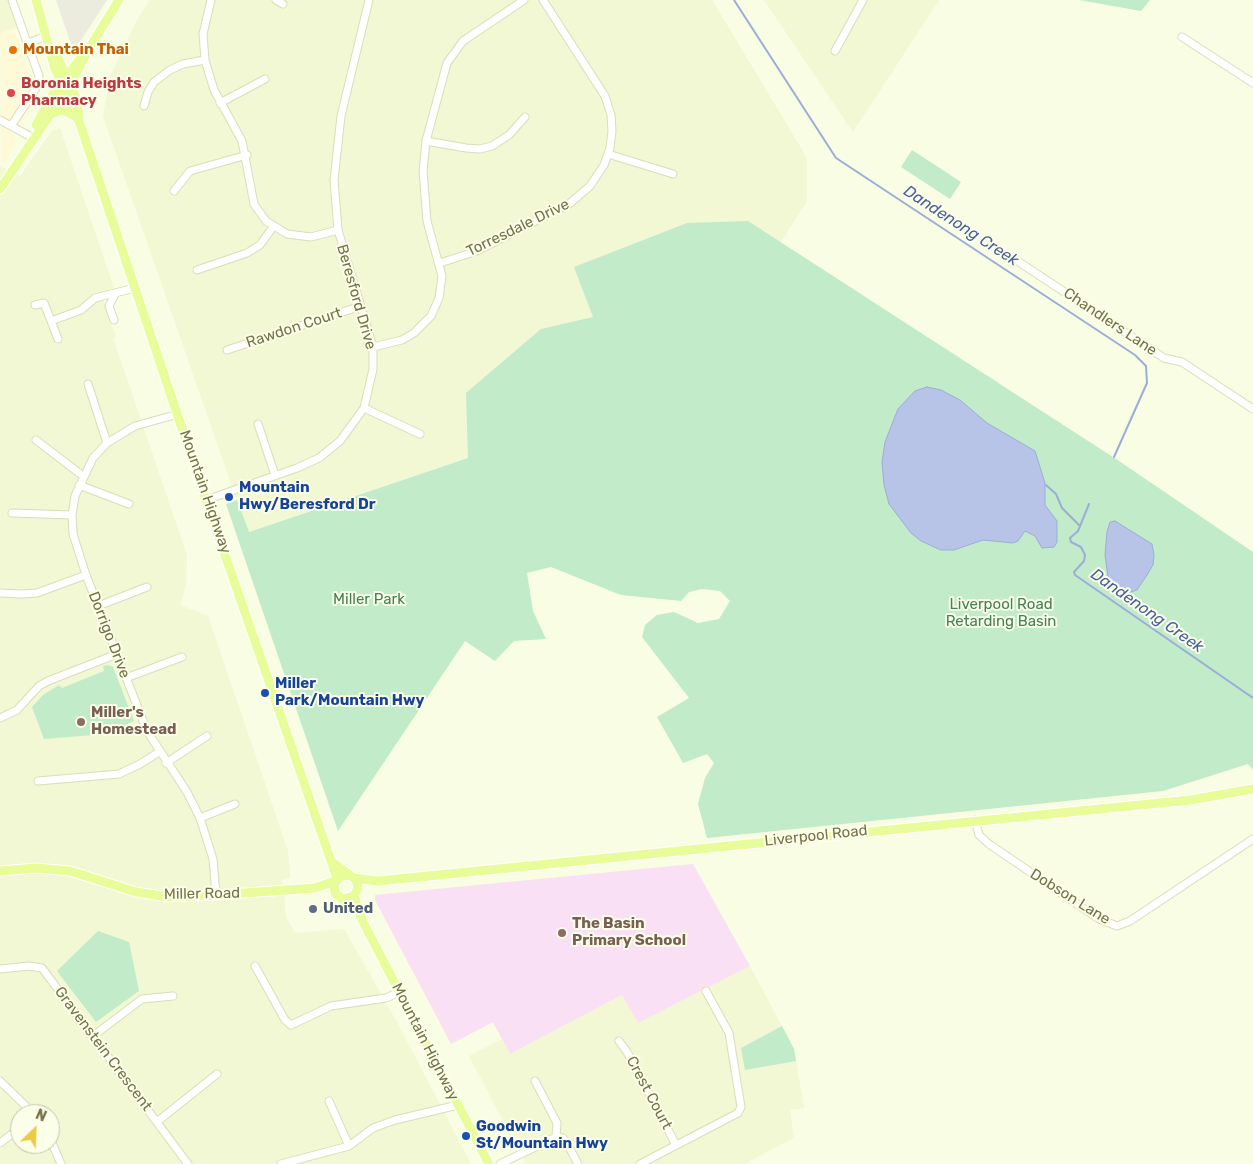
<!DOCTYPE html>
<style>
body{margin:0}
#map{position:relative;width:1253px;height:1164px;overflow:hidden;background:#f8fde3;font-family:Rubik,sans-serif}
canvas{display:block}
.north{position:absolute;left:10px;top:1104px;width:50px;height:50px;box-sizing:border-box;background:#fbffea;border:1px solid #c6c7a9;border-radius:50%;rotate:24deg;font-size:14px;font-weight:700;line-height:20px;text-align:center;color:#767348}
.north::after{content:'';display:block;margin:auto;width:18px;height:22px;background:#ebcb44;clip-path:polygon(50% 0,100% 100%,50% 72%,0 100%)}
</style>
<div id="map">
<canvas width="1253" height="1164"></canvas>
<div class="north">N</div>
</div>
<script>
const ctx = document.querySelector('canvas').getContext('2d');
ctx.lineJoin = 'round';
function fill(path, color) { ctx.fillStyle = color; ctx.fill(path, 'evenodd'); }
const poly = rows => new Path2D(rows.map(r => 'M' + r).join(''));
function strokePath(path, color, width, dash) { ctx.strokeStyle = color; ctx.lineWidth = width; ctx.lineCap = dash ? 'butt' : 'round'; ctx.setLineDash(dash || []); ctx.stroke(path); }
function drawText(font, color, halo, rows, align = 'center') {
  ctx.font = font + ' Rubik,sans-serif'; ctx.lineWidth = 4; ctx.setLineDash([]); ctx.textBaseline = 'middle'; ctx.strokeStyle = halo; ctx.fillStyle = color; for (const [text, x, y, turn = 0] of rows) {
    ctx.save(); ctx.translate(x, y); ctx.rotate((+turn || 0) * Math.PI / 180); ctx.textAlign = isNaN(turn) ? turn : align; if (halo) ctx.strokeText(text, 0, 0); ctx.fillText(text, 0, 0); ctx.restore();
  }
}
fill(poly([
 [0,0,16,0,24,25,0,33],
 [150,0,712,0,807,158,807,201,780,243,749,222,468,458,248,532,103,116,110,77,136,22],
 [764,0,939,0,853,132],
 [60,128,114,288,101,293,116,337,113,338,187,555,186,586,180,605,208,616,288,851,290,878,282,880,286,917,295,933,344,929,398,1024,471,1164,0,1164,0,166,20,176,52,131],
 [20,1114,50,1114,50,1144,20,1144],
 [750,966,794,1049,804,1108,790,1110,794,1138,744,1164,526,1164,469,1056,502,1039,510,1054,622,995,638,1023]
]), '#f2f7d4');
fill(poly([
 [14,28,38,99,14,136,16,144,2,167,0,33]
]), '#fef9d6');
fill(poly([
 [56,0,107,0,76,48,72,47]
]), '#ebecde');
fill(poly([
 [693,864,750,966,638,1023,622,995,510,1054,493,1022,451,1044,375,900,375,895]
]), '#f9e0f4');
fill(poly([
 [1079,0,1150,0,1141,11],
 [912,150,961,182,950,199,901,167],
 [748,221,1119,461,1253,552,1253,770,1248,764,1163,791,707,838,698,804,705,778,714,763,707,754,683,763,657,717,689,698,642,637,645,625,657,615,674,612,698,623,719,619,730,601,720,591,702,589,689,592,681,601,621,595,551,567,527,573,533,611,546,639,514,641,495,661,465,641,338,831,226,504,237,500,249,532,468,458,466,393,541,329,593,317,574,267,687,223],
 [108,665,113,667,134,721,105,734,44,739,32,707,43,695,59,685,62,688,104,671,103,666],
 [98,931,129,942,139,991,96,1022,57,971],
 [782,1026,794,1049,796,1061,745,1070,741,1048]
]), '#c1ebc9');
const water = poly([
 [927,387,941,390,960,400,987,423,1035,451,1045,483,1045,505,1057,521,1057,542,1054,547,1042,548,1035,536,1025,531,1018,541,1013,543,983,540,954,550,941,550,921,541,911,533,889,504,884,485,882,462,885,442,898,409,915,391,927,387],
 [1115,521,1152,544,1154,555,1153,565,1147,575,1137,590,1127,593,1117,593,1109,584,1105,555,1107,532,1110,522,1115,521]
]);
fill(water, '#b7c4e7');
strokePath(water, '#9dadd9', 1);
strokePath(poly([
 [734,0,836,158,1135,355,1146,366,1147,383,1114,457],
 [1046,485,1056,494,1062,508,1079,525],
 [1089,504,1078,531,1070,538,1071,542,1081,547,1085,555,1084,561,1074,572,1075,575,1253,698]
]), '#9dadd9', 2);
const minor = poly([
 [211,0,203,34,205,60,214,90,242,141,254,204,266,221,287,234,311,237,338,230],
 [276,0,283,4],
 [1182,37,1253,83],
 [28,43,47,36],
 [835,51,863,0],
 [220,103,265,79],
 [144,106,148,92,154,82,170,70,183,64,205,60],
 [0,120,35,139],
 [11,126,36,88,39,76,12,0],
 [426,141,466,148,480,149,492,146,509,135,525,117],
 [608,154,673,174],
 [174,191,190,171,247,155],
 [1019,262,1164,358,1182,362,1253,409],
 [440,263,477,251,569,204,590,186,604,165,610,148,612,131,611,115,605,96,543,0],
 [197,270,247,253,260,245,273,227],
 [35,305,44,303,58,339],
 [114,320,109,306,115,294],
 [51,321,81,310,95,298,135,288],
 [373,347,402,340,414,333,431,316,439,298,442,276,427,221,423,171,426,141,447,63,463,41,524,0],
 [227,350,361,306],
 [88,384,107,443],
 [364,408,420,434],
 [178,414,135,426,107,443,93,458,75,496,72,515,73,534,86,575,147,731,187,792,200,818,213,859,216,895],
 [258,424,275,475],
 [36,440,83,476],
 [79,485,129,504],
 [206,500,297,468,319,458,340,441,364,408,373,369,373,347,338,230,334,180,341,116,369,0],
 [12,513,72,515],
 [0,593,22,594,37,593,86,575],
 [98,606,147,587],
 [126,678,182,657],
 [0,718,17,710,39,686,48,681,117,654],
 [166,763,207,736],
 [38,781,119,774,140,764,159,752],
 [200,818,235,804],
 [975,820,979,835,989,844,1099,919,1117,926,1130,921,1253,839],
 [255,966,285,1020,291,1025,331,1006,386,998,399,992],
 [0,969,29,966,42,968,188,1164],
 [93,1036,142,999,173,996],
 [619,1041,627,1052,676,1145],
 [0,1081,34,1114],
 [535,1081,557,1123,556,1137],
 [329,1101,349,1146],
 [158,1121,217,1074],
 [50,1138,61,1164],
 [0,1143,20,1128],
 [281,1164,349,1146,373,1128,395,1120,458,1105],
 [500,1164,556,1137,563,1138,567,1143,578,1164],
 [640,1164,738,1113,741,1107,729,1033,706,991]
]);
const major = poly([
 [36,0,55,69,80,124,206,500,337,878],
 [54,49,77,100,79,116],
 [51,114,62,110,77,117],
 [36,125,52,96,80,59],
 [0,189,71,84,88,50,119,0],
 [331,861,354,878,357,882,358,888,354,896,342,899,335,893,334,884,341,876,349,875],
 [0,871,36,868,70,871,136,892,168,897,216,895,315,888,335,881],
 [354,878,378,881,1190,800,1253,789],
 [354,896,362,920,489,1164]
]);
strokePath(minor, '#dbddb9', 9);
strokePath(major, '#fff', 11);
strokePath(minor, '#fff', 7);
strokePath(major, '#e8fd9a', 9);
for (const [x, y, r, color] of [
 [13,50,5,"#e8710a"],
 [11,93,5,"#e0444e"],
 [229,497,5,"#1a4fb4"],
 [265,693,5,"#1a4fb4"],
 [81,722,5,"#8d6e63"],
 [313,909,5,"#5c6f8a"],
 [562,933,5,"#8d6e63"],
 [466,1136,5,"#1a4fb4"]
]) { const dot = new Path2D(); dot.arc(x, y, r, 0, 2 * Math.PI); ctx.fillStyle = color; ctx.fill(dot); strokePath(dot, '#fbffea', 2); }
drawText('bold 15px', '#c56008', '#fbffea', [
 ["Mountain Thai",23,50]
], 'left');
drawText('bold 15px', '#be3a42', '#fbffea', [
 ["Boronia Heights",21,84],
 ["Pharmacy",21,101]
], 'left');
drawText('15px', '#767348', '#fbffea', [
 ["Torresdale Drive",518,228,-26],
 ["Beresford Drive",356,297,74],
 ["Chandlers Lane",1110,322,34],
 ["Rawdon Court",294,328,-18],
 ["Mountain Highway",205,492,71],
 ["Dorrigo Drive",109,635,69],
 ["Liverpool Road",816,836,-6],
 ["Miller Road",202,894,-1],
 ["Dobson Lane",1070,897,32],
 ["Mountain Highway",425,1042,63],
 ["Gravenstein Crescent",103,1049,53],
 ["Crest Court",649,1093,62]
]);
drawText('bold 15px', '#164399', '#fbffea', [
 ["Mountain",239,488],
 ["Hwy/Beresford Dr",239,505],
 ["Miller",275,684],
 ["Park/Mountain Hwy",275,701],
 ["Goodwin",476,1127],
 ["St/Mountain Hwy",476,1144]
], 'left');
drawText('15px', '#428254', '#fbffea', [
 ["Miller Park",369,600],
 ["Liverpool Road",1001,605],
 ["Retarding Basin",1001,622]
]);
drawText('bold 15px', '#785e54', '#fbffea', [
 ["Miller's",91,713],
 ["Homestead",91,730],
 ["The Basin",572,924],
 ["Primary School",572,941]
], 'left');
drawText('bold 15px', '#4e5e75', '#fbffea', [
 ["United",323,909]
], 'left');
drawText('italic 16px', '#4a5f9f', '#fbffea', [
 ["Dandenong Creek",961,226,33],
 ["Dandenong Creek",1147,611,35]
]);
</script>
